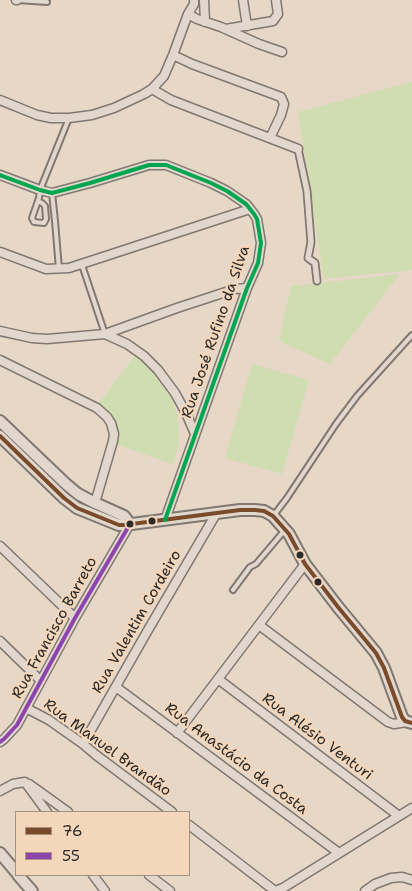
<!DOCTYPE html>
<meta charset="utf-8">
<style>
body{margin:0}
#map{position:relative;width:412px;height:891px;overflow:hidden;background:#e7d7c7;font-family:"Shantell Sans",sans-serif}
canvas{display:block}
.legend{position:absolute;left:15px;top:811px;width:175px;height:65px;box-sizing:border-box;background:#f4d7ba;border:1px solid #a49281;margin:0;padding:6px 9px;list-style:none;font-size:15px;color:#2b2b2b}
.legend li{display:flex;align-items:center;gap:10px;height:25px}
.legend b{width:25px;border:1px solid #a49281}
</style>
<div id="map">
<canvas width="412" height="891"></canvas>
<ul class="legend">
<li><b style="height:6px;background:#7a4b2a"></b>76</li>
<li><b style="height:6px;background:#8e44ad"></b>55</li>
</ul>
</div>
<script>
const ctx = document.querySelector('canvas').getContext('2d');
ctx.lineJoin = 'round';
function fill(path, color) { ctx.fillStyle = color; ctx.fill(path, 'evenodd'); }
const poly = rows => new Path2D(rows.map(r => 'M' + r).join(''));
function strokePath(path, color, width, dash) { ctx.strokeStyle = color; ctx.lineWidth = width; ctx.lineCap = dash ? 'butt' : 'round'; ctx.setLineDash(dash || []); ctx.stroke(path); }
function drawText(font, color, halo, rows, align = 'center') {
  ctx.font = font + ' "Shantell Sans",sans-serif'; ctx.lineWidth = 4.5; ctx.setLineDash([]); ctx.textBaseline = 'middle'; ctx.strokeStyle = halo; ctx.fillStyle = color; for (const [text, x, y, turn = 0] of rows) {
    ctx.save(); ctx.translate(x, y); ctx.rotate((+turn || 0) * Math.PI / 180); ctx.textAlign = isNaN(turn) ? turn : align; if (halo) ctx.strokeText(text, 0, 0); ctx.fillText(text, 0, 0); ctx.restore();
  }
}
fill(poly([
 [412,82,412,270,324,279,298,112],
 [400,274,330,364,279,341,291,286],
 [135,356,140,359,154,373,170,396,178,416,179,442,173,464,115,444,117,436,116,424,111,413,99,403],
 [252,364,309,380,282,474,225,458]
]), '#cfddb0');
const service = poly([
 [17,0,47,2],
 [52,193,55,221,59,269],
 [38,201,42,203,45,206,46,219,44,223,34,222,32,218,39,198,40,190,69,118],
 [82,265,105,334],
 [274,515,287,498,336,424,357,396,412,335],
 [233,590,250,567,256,564,284,531]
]);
const pedestrian = poly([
 [298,149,307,191,311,242,308,258,315,263,317,281]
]);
const minor = poly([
 [16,0,17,0],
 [204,0,205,22],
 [243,0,247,26],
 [188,14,197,19,221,27,259,44,282,52],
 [226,29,273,21,278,14,276,0],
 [173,55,192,64,281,97,284,104,281,115,270,138],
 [152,89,171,100,298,149],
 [0,100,37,115,51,118,69,118,92,115,114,108,144,94,152,89,164,76,173,55,188,14,194,4,194,0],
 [0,175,40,190,52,193,90,183,149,165,166,165,211,183,227,191,246,204,254,214,257,219,261,243,258,263,247,288,165,520],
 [0,252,46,269,69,268,250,209],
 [0,331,32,338,47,339,105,334,177,308,235,289,247,288],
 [105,334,127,344,144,356,158,370,175,393,186,413,195,434],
 [0,360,97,408,107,417,111,423,114,434,113,441,95,503],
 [0,546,75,618],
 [259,625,388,722,394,724,407,722],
 [0,641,41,681],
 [218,679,399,816],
 [116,687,339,853],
 [26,708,49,720,83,744,96,755,172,812],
 [177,733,305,564],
 [0,742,4,739,17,725,75,618,130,524],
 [83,744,148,630,216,514],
 [29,784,68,812],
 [0,791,13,784,25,782,47,812],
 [189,825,275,891],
 [93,875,105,891],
 [149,875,170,891],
 [275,891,283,888,320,865,412,808],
 [365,891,375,884,391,878,402,877,412,880]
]);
const tertiary = poly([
 [0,421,67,485,78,494,95,503,124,516,130,524],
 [0,436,64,498,77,508,119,525,124,525,240,510,255,510,264,511,273,516,289,534,305,564,338,607,376,653,384,668,402,717,405,721,412,723],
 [0,853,16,872],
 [18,875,32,891]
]);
strokePath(service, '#807871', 8);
strokePath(pedestrian, '#807871', 9);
strokePath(minor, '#807871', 11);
strokePath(tertiary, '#807871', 14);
strokePath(service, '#e2d7cc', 4);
strokePath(pedestrian, '#e2d7cc', 5.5);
strokePath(minor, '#e2d7cc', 8);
strokePath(tertiary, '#e2d7cc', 10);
strokePath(poly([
 [0,436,64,498,77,508,119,525,124,525,240,510,255,510,264,511,273,516,289,534,305,564,338,607,376,653,384,668,402,717,405,721,412,723]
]), '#7a4b2a', 4);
strokePath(poly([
 [0,742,4,739,17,725,75,618,130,524]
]), '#8e44ad', 4);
strokePath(poly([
 [0,175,40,190,52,193,90,183,149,165,166,165,211,183,227,191,246,204,254,214,257,219,261,243,258,263,247,288,165,520]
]), '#00a651', 4);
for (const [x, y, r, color] of [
 [152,521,4.5,"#2b2b2b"],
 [130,524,4.5,"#2b2b2b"],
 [300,555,4.5,"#2b2b2b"],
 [318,582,4.5,"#2b2b2b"]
]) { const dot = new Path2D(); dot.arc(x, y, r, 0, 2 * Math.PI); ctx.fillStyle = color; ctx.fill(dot); strokePath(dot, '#f4d7ba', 2); }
drawText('15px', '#2b2b2b', '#f4d7ba', [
 ["Rua José Rufino da Silva",216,332,-71],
 ["Rua Valentim Cordeiro",137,622,-60],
 ["Rua Francisco Barreto",55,628,-61],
 ["Rua Alésio Venturi",317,737,37],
 ["Rua Manuel Brandão",107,748,36],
 ["Rua Anastácio da Costa",236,759,37]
]);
</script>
